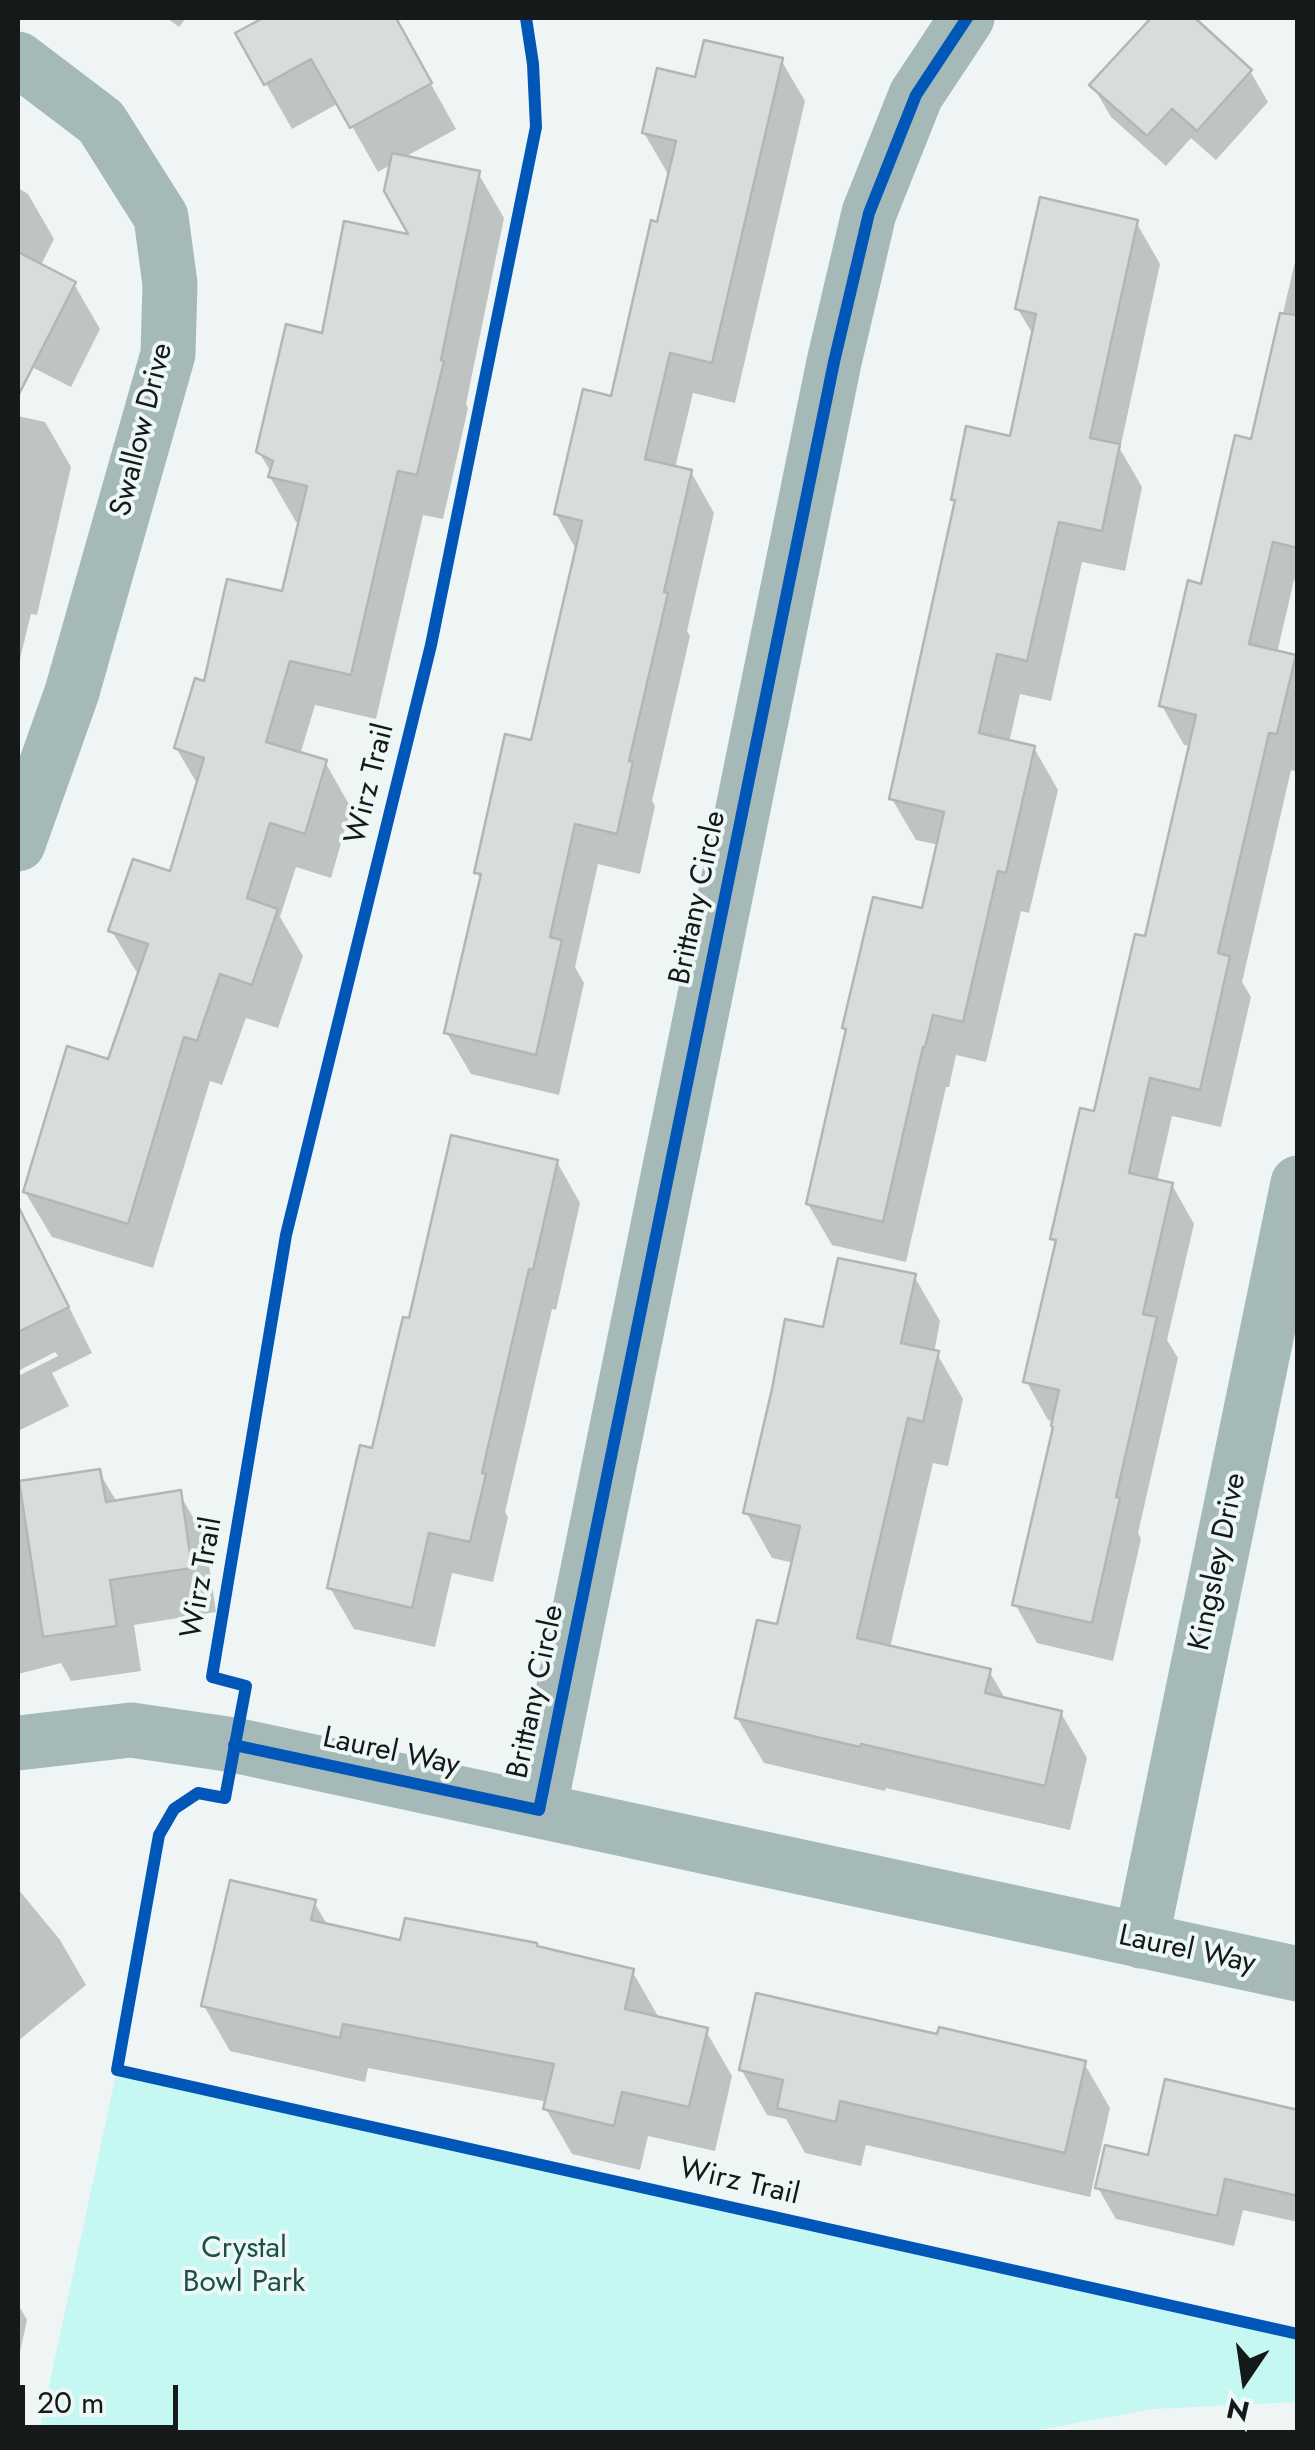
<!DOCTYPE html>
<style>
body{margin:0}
#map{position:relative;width:1315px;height:2450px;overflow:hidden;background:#eff5f4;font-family:Jost,sans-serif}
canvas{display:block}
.frame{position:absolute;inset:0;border:20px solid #161919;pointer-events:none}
.north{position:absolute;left:1195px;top:2330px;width:100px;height:100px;-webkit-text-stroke:8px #edf7f6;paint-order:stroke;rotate:193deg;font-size:28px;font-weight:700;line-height:40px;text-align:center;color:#161919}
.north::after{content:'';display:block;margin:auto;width:35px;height:45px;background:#161919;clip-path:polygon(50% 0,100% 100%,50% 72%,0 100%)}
.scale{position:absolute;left:20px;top:2385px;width:158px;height:45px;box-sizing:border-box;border:5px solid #161919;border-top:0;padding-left:12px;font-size:30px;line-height:35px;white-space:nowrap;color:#161919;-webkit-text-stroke:8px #edf7f6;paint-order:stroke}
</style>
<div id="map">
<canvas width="1315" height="2450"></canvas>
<div class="frame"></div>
<div class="north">N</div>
<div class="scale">20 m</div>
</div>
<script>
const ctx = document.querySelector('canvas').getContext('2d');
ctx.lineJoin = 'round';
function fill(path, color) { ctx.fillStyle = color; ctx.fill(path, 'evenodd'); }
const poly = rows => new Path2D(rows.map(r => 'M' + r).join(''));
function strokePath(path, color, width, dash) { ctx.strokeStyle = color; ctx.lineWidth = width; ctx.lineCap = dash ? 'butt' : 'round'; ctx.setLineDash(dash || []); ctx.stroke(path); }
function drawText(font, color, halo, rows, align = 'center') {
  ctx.font = font + ' Jost,sans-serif'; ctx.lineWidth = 8; ctx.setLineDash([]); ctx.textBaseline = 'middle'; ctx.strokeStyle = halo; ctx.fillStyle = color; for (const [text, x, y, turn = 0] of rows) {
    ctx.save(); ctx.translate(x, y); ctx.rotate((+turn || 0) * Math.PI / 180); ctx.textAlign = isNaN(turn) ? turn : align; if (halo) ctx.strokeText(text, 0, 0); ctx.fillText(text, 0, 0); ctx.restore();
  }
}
fill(poly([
 [117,2070,1297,2334,1297,2402,1153,2409,1028,2432,39,2432]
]), '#c5f8f2');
fill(poly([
 [167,18,186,18,179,27],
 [268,18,394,18,456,129,403,158,478,173,504,218,466,404,468,408,443,519,423,515,376,719,315,705,300,755,325,762,351,808,331,878,296,867,280,917,303,956,278,1028,246,1018,222,1085,210,1081,153,1268,52,1237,25,1192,110,1062,139,976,111,930,172,875,198,785,176,748,205,684,284,594,301,523,296,522,270,477,272,474,259,452,324,336,413,238,392,164,378,172,339,103,292,129,238,34],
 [1154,18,1191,18,1250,71,1268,102,1216,160,1191,138,1166,166,1111,117,1093,86],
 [781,60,805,101,735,403,693,393,675,468,691,472,714,513,687,631,690,636,652,801,655,806,640,874,598,864,575,967,584,983,559,1095,471,1074,447,1033,482,882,476,872,533,743,577,551,556,514,612,399,659,225,668,174,644,133,697,80],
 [18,188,28,194,54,239,40,267,74,284,100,329,71,387,18,360],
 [1136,222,1160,264,1120,449,1142,487,1125,571,1082,562,1051,701,1020,694,1009,743,1034,748,1058,790,1029,913,1021,911,986,1062,956,1055,949,1087,946,1087,906,1262,832,1245,808,1204,848,1033,845,1028,924,911,939,845,916,840,892,799,957,505,954,499,1012,439,1034,336,1017,308],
 [1298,249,1298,581,1294,580,1277,653,1294,657,1298,663,1298,772,1291,770,1242,982,1251,997,1221,1127,1172,1116,1157,1182,1172,1185,1194,1224,1167,1340,1178,1358,1138,1533,1141,1539,1113,1661,1037,1643,1015,1604,1055,1422,1048,1420,1026,1381,1057,1247,1052,1239,1096,1114,1147,940,1191,746,1184,745,1162,706,1253,442],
 [18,416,45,422,71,467,37,615,31,614,18,667],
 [557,1162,580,1203,556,1310,552,1309,505,1512,508,1517,493,1582,452,1573,435,1647,354,1629,330,1588,374,1451,411,1321],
 [34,1244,60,1289,92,1353,52,1373,69,1406,18,1431,18,1376,58,1356,55,1352,18,1371,18,1253],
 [914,1276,940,1321,934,1353,937,1354,963,1399,948,1466,933,1463,890,1648,989,1671,1006,1700,1061,1713,1087,1758,1070,1830,886,1788,885,1791,764,1763,737,1718,779,1627,794,1563,772,1558,746,1512,824,1330],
 [99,1472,117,1502,179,1493,205,1538,216,1612,134,1625,141,1671,71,1681,61,1663,18,1674,18,1493],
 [18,1889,60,1940,86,1985,18,2041],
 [314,1902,328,1926,402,1943,538,1949,632,1971,658,2016,658,2019,706,2031,732,2076,715,2151,648,2136,640,2170,572,2154,546,2109,548,2102,368,2068,365,2082,230,2051,204,2006],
 [939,2037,1084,2063,1110,2108,1090,2197,866,2145,861,2166,805,2153,786,2119,767,2115,741,2069],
 [1298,2112,1298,2222,1243,2210,1234,2246,1116,2219,1098,2188,1149,2158],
 [18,2304,27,2320,18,2361]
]), '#0003');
const building = poly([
 [263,18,396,18,432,83,350,128,311,59,264,85,235,33,263,18],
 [1151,18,1195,18,1252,70,1197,131,1172,109,1147,136,1089,85,1151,18],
 [704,40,783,58,712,363,670,353,645,459,692,470,664,592,668,593,629,761,633,762,617,834,575,824,550,937,562,940,536,1055,444,1033,481,874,474,873,505,734,531,740,582,521,554,514,583,389,611,396,651,220,657,222,676,141,642,133,657,68,695,77,704,40],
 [392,153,480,171,441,360,444,361,417,475,398,471,351,675,290,661,266,742,327,760,305,834,270,823,247,898,278,909,252,985,220,974,197,1041,184,1037,128,1224,23,1192,67,1046,108,1059,148,944,108,931,133,859,170,871,204,758,174,748,195,678,204,681,227,579,282,591,307,486,268,477,273,461,256,452,286,324,322,333,344,221,408,234,384,191,392,153],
 [1040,197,1138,220,1090,438,1120,444,1102,531,1059,522,1027,661,997,654,979,733,1035,746,1006,873,998,871,963,1022,933,1015,925,1047,923,1047,883,1222,806,1204,846,1029,842,1028,873,897,922,908,944,812,889,799,955,500,951,500,966,426,1010,436,1036,314,1015,309,1040,197],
 [18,252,76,282,18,396,18,252],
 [1280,313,1298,315,1298,548,1273,542,1249,644,1296,655,1277,734,1269,733,1218,953,1230,956,1200,1090,1150,1078,1129,1173,1173,1183,1143,1314,1157,1317,1116,1497,1120,1498,1092,1623,1012,1605,1053,1427,1051,1426,1059,1390,1023,1382,1056,1240,1050,1239,1080,1108,1094,1111,1135,934,1145,936,1196,715,1159,706,1188,580,1201,584,1235,435,1251,439,1280,313],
 [451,1135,558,1160,533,1270,529,1269,482,1473,486,1474,470,1542,429,1533,412,1608,327,1588,360,1445,372,1448,403,1317,409,1318,451,1135],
 [18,1206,69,1307,18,1332,18,1206],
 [838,1258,916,1274,901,1343,939,1351,923,1422,908,1418,857,1638,991,1669,985,1693,1062,1711,1045,1786,861,1744,860,1747,735,1718,757,1620,777,1624,800,1526,743,1513,772,1389,785,1319,823,1327,838,1258],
 [100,1469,106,1502,181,1490,192,1568,110,1580,117,1626,43,1637,19,1481,100,1469],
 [230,1880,316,1900,311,1920,400,1940,405,1918,537,1943,537,1946,634,1969,625,2009,708,2028,689,2107,622,2092,614,2126,543,2109,554,2064,343,2024,340,2038,201,2006,230,1880],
 [756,1993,937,2034,939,2027,1086,2061,1065,2153,840,2101,836,2122,777,2108,783,2080,739,2070,756,1993],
 [1165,2079,1298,2110,1298,2196,1225,2179,1217,2216,1095,2188,1105,2145,1148,2155,1165,2079]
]);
fill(building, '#d8dddc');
strokePath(building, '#b2b6b6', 2.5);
strokePath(poly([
 [18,59,101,122,161,217,170,284,168,354,72,692,18,844],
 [18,1743,131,1730,234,1745,1298,1974],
 [539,1810,834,362,869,213,916,95,967,18],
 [1141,1941,1298,1183]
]), '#a5bab8', 55);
strokePath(poly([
 [526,18,533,64,536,127,431,645,286,1235,212,1677,246,1686,225,1798,198,1793,174,1809,159,1835,117,2070,1298,2334],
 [234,1745,539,1810,834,362,869,213,916,95,967,18]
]), '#0057b8', 12);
drawText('30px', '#161919', '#edf7f6', [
 ["Swallow Drive",143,430,-76],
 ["Wirz Trail",371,784,-76],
 ["Brittany Circle",699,898,-78],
 ["Kingsley Drive",1219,1562,-78],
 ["Wirz Trail",203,1578,-80],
 ["Brittany Circle",537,1692,-78],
 ["Laurel Way",391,1753,12],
 ["Laurel Way",1187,1951,12],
 ["Wirz Trail",739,2183,13]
]);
drawText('30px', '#1c4f4a', '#edf7f6', [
 ["Crystal",244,2250],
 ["Bowl Park",244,2284]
]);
</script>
